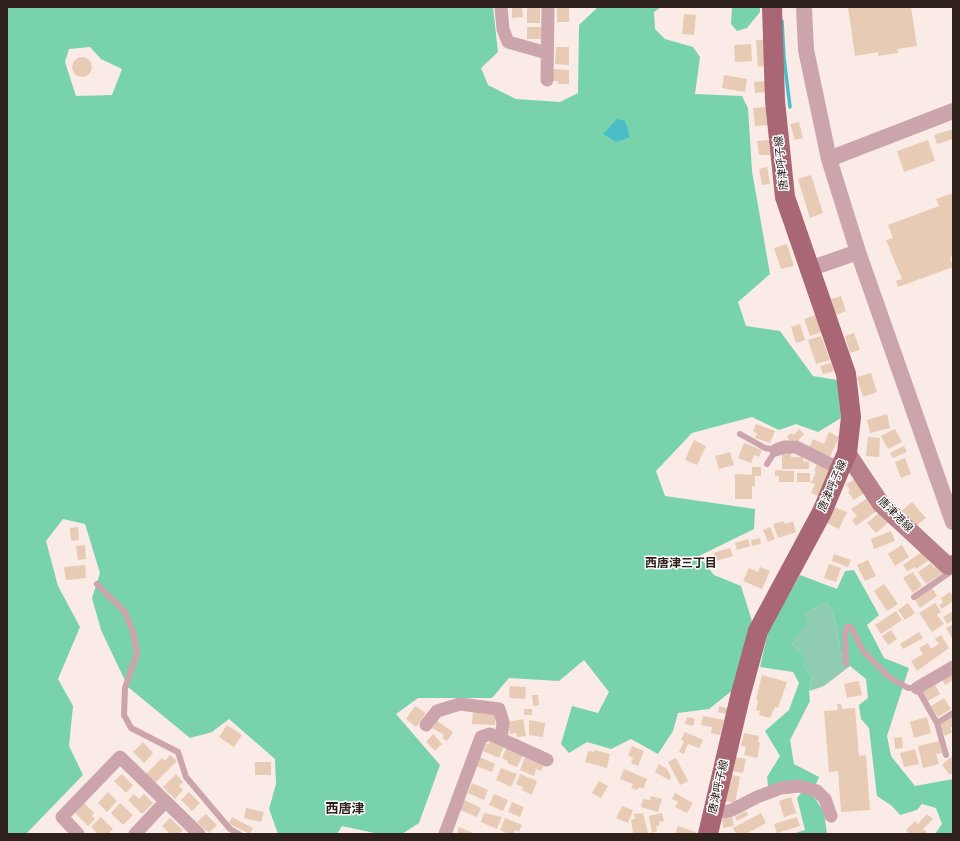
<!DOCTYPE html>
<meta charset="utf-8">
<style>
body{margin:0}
#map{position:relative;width:960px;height:841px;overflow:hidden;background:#faebe6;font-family:Poppins,sans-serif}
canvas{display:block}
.frame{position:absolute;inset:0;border:8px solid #2e211c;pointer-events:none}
</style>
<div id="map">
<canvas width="960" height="841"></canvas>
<div class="frame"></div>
</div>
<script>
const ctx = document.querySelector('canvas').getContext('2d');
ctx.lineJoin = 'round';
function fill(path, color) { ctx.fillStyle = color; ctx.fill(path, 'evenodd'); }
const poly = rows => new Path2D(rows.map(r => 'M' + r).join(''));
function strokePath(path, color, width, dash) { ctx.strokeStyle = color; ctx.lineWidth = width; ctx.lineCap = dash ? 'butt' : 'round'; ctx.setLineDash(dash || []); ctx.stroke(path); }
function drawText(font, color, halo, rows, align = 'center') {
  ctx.font = font + ' Poppins,"Noto Sans JP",sans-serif'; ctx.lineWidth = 3; ctx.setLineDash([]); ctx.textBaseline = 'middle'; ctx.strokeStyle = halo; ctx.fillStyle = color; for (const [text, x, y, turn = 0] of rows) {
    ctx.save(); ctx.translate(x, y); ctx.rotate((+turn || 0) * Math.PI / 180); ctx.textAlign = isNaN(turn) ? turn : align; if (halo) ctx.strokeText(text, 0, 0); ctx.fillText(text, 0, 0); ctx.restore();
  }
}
fill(poly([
 [826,602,832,610,837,628,840,651,850,666,824,686,809,691,812,677,804,665,804,655,792,645,806,621,805,614]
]), '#90ccb1');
fill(poly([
 [7,7,493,7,498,52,481,68,488,85,516,99,560,102,578,93,579,25,598,7,661,7,654,12,655,29,665,39,693,47,700,57,695,94,742,96,748,108,752,171,770,274,738,302,746,326,780,331,813,376,837,380,841,418,818,432,796,424,779,430,752,417,692,433,656,471,665,496,755,509,754,529,699,556,714,575,741,586,752,621,733,690,709,709,678,713,673,731,658,754,631,739,611,749,587,742,569,753,561,744,572,706,598,713,609,692,584,660,559,681,509,678,492,698,418,698,396,714,440,765,419,823,402,834,379,834,342,826,337,834,278,834,269,809,276,784,275,759,229,719,212,732,190,738,128,687,101,630,92,598,100,573,85,524,63,519,46,541,58,586,80,627,58,679,73,706,69,746,83,775,26,834,7,834],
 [90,47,101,59,122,69,112,95,76,96,65,62,69,49],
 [732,7,760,7,760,12,747,28,737,31,731,24],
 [854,570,879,615,867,625,884,658,909,668,887,736,891,756,915,786,953,779,953,834,935,834,942,824,936,808,922,804,917,810,900,815,892,806,877,796,869,728,861,719,859,705,868,698,866,679,850,666,840,651,837,628,832,610,826,602,805,614,807,621,792,645,804,655,804,665,812,677,809,691,810,701,790,740,794,764,819,777,816,784,768,786,767,777,780,756,765,731,789,710,799,683,793,672,760,667,769,628,800,575,837,589,845,571],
 [803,791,814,797,824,812,827,834,792,834,805,830,797,798]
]), '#78d2ac');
fill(poly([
 [617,119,625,121,630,137,616,142,603,134]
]), '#4bbdc9');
strokePath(poly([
 [782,21,784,58,790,107]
]), '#4bbdc9', 3.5);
fill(poly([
 [512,7,522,7,523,17,512,18],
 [527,7,540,7,540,23,527,23],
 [557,7,569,7,569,22,557,22],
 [848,7,911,7,917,46,897,49,898,53,878,56,878,52,855,56],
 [684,14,696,15,694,35,682,34],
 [527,27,541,27,541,39,527,39],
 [756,40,763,40,765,66,758,67],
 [751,44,752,61,735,62,734,45],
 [556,47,569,47,569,65,555,64],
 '72 67a10 10 0 1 1 20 0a10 10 0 1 1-20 0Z',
 [552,69,569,70,569,84,558,84,558,81,552,81],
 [724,75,747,79,745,92,722,88],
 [765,81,765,92,755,93,754,82],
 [767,107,768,125,755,126,753,108],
 [799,122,803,138,795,140,790,124],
 [953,129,953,139,937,144,934,135],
 [769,140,770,155,759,155,757,141],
 [928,140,935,161,904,172,897,151],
 [767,167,770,184,762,185,759,169],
 [811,175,823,213,810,218,798,179],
 [953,193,953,256,950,257,953,267,898,287,896,281,902,279,886,240,893,238,888,225,939,206,936,199],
 [787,244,794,266,781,269,774,248],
 [841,296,846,311,836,315,831,299],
 [816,315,822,332,810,336,804,319],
 [800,324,805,340,796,343,791,327],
 [854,333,860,350,850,353,845,336],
 [821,336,830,360,816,364,808,340],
 [831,363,834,371,823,374,820,366],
 [871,373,877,392,863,397,857,377],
 [887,414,890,428,870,433,867,420],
 [756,424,775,431,770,443,755,438,757,433,753,432],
 [799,429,804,434,797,442,795,439,792,442,787,437,791,433,794,435],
 [895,429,902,442,888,449,881,436],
 [829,432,839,437,830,457,809,448,813,439,824,444],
 [868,437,880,438,879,457,866,456],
 [694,440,706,446,697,465,685,460],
 [744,443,762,450,759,457,754,455,751,463,738,458],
 [904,446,907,452,893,458,890,453],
 [730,452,734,465,719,469,715,456],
 [782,453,791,453,791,457,803,457,803,461,809,462,809,469,782,469],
 [905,458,911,474,901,478,895,462],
 [817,464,831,470,819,496,811,493,815,484,811,483,816,472,814,471],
 [752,467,761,467,761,476,755,476,755,486,752,486,752,499,735,499,735,474,752,475],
 [775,470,794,471,794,482,779,482,779,476,775,476],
 [797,473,810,473,810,482,797,482],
 [855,479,864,493,854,500,848,492,850,490,846,484],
 [869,497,878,510,856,526,852,520,857,516,851,509],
 [912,502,926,518,916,526,902,511],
 [834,507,847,512,839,529,827,523],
 [880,512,889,522,876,533,867,523],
 [784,521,785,524,793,521,796,532,778,538,773,524],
 [78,527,79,540,71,541,70,528],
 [770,527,775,539,768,542,763,530],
 [891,531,895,541,874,549,871,539],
 [760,538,761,544,752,546,751,540],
 [748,539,750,546,737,550,735,543],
 [85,545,86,559,78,560,76,546],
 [902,545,909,557,895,566,888,554],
 [730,548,733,556,716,561,713,553],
 [923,551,929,560,916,569,915,567,907,571,903,565],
 [834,554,851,560,848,567,832,561],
 [868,560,876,576,865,581,857,565],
 [931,563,934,568,939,564,945,572,926,584,918,572],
 [829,564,841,568,836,582,824,578],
 [85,565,86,578,66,580,64,567],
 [760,567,770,571,762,589,743,581,749,568,758,572],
 [913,572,922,586,913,593,903,578],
 [884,584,898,604,887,611,874,591],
 [932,588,937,596,920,608,915,600],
 [950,592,953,596,953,601,942,609,939,605,943,602,941,598],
 [908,603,915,613,905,620,898,610],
 [935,603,941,612,937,615,944,624,932,632,919,613],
 [896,611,902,620,881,634,875,625],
 [953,611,953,620,947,624,943,617],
 [953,624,953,640,946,628],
 [891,630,897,639,888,645,882,636],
 [919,632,923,638,903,649,900,644],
 [941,635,949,648,917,671,911,661,923,654,919,648,928,643,931,649,939,644,935,639],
 [953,671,953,680,945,685,941,678],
 [762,675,787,682,778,708,775,707,770,718,759,715,760,711,756,710,758,700,756,699],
 [859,681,862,695,847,698,844,684],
 [934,683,940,694,928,701,921,691],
 [510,686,526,687,525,699,509,698],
 [532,695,538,695,539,705,533,706],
 [944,698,951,709,938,717,931,706],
 [837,704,841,704,842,709,855,708,859,756,866,755,870,810,841,812,838,771,829,772,824,711,838,710],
 [415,706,426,713,416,727,406,719],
 [719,706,727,708,726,714,718,712],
 [524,709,532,709,532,715,524,715],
 [473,712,496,713,495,725,472,724],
 [703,716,724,720,720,735,711,733,712,727,701,725],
 [953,716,953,726,950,728,952,732,945,736,939,725],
 [687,717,695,719,693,726,685,724],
 [927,717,931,733,914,738,910,722],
 [523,719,526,736,517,737,516,733,510,734,508,722],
 [529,720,545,723,543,737,529,735],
 [437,721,453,732,447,741,442,738,444,735,432,728],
 [227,725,242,735,234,747,219,737],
 [685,732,703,740,699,748,688,744,684,754,679,752,684,741,681,740],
 [744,733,759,736,758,742,760,743,757,758,744,755,746,747,741,746],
 [433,734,442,744,435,751,426,742],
 [902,737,903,748,895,749,894,738],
 [490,740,504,746,499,758,483,751,486,743,489,744],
 [939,741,942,753,936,754,939,764,923,768,918,746],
 [143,742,153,753,144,763,133,752],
 [632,746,644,751,638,766,631,763,633,758,628,755],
 [506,748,523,755,517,767,507,763,508,761,502,758],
 [915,749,919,764,904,767,900,753],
 [594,750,610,754,607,768,585,762,588,751,594,752],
 [170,755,177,761,155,783,146,774,162,758,165,761],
 [480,757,495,764,492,772,476,766],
 [525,757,544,765,541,771,536,769,534,776,520,770],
 [735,757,746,759,743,773,732,771],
 [951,757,953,759,953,772,950,775,942,765],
 [676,758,688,781,680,785,668,762],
 [255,762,271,762,271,775,255,775],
 [659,764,667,769,671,777,669,780,655,772],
 [501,768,517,774,511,787,496,780],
 [624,769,647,779,643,789,639,787,637,790,631,788,633,784,620,779],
 [122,774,133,785,126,793,114,781],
 [176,774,183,782,179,786,183,790,175,799,163,787],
 [520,774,537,781,532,795,522,790,523,787,516,784],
 [730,774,740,777,735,803,725,801],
 [599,781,608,786,601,798,592,793],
 [472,783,488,790,484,800,468,793],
 [108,792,117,801,107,812,98,803],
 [189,792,200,803,192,811,181,800],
 [675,793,693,803,687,813,675,807,678,802,672,799],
 [134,794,139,799,144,794,153,803,142,814,128,800],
 [494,794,508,800,503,811,489,805],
 [651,796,662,799,658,812,641,807,643,799,650,800],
 [791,797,796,813,784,817,779,801],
 [464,800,481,808,477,817,460,810],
 [512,802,524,807,520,817,508,812],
 [84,803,94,813,92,816,95,819,88,826,75,813],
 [120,803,133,815,123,825,111,813],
 [622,806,633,810,628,823,616,818],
 [246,808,264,812,261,822,244,818],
 [746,811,748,815,737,821,735,817],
 [484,813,502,817,497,829,481,822],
 [643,813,648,833,633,833,631,820,635,819,634,814],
 [662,813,664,821,659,822,659,826,656,826,657,831,652,833,649,816],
 [761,813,766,823,746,834,736,834,733,828],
 [206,814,217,825,209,833,197,822],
 [927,814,933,819,923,829,927,832,925,834,909,834,906,830,915,821,918,824],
 [101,817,113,829,108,834,98,834,91,827],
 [232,817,253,828,250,834,229,824],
 [732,817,734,826,723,828,722,819],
 [797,817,800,826,777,833,774,824],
 [170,818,183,830,179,834,170,834,162,826],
 [505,818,522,825,519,832,515,830,513,834,508,834,500,830],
 [678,826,696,832,696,834,675,834],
 [459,827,475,834,457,834]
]), '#e7cbb4');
strokePath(poly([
 [740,434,765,448,776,450,767,464],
 [97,584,125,612,133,632,137,653,125,688,124,715,131,728,178,752,186,777,230,829,239,834],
 [914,597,949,573,949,569],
 [846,664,845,633,847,627,851,627,863,651,889,677,908,688,917,688,937,723,946,755],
 [937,723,953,713]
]), '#cca5ac', 6);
strokePath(poly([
 [501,7,503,29,508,42,547,53],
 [547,80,548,7],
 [776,450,784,447,796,447,840,469],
 [917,688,953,667],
 [426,725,437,711,460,704,499,709,503,722,501,739],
 [714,807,724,812,732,810,757,797,781,788,799,786,817,791,825,799,831,816],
 [78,834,62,817,120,757,199,834],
 [135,834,165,802],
 [445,834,481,737,490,734,547,760]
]), '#cca5ac', 13);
strokePath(poly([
 [804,7,806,50,829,159,858,252,953,522],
 [829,159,953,111],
 [809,269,858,252]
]), '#cca5ac', 16);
strokePath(poly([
 [847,453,881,504,948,566,953,564]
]), '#b8818b', 18);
strokePath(poly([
 [708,834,740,697,758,631,822,512,840,469,847,453,851,417,846,374,785,197,775,101,772,7]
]), '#a96674', 20);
drawText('11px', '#2e211c', '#fff', [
 ["唐津呼子線",782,163,-96],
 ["唐津呼子線",833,486,-66],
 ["唐津港線",895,515,45],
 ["唐津呼子線",719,787,-77]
]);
drawText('bold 12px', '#2e211c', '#fff', [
 ["西唐津三丁目",681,564]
]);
drawText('bold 13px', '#2e211c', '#fff', [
 ["西唐津",345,810]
]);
</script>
